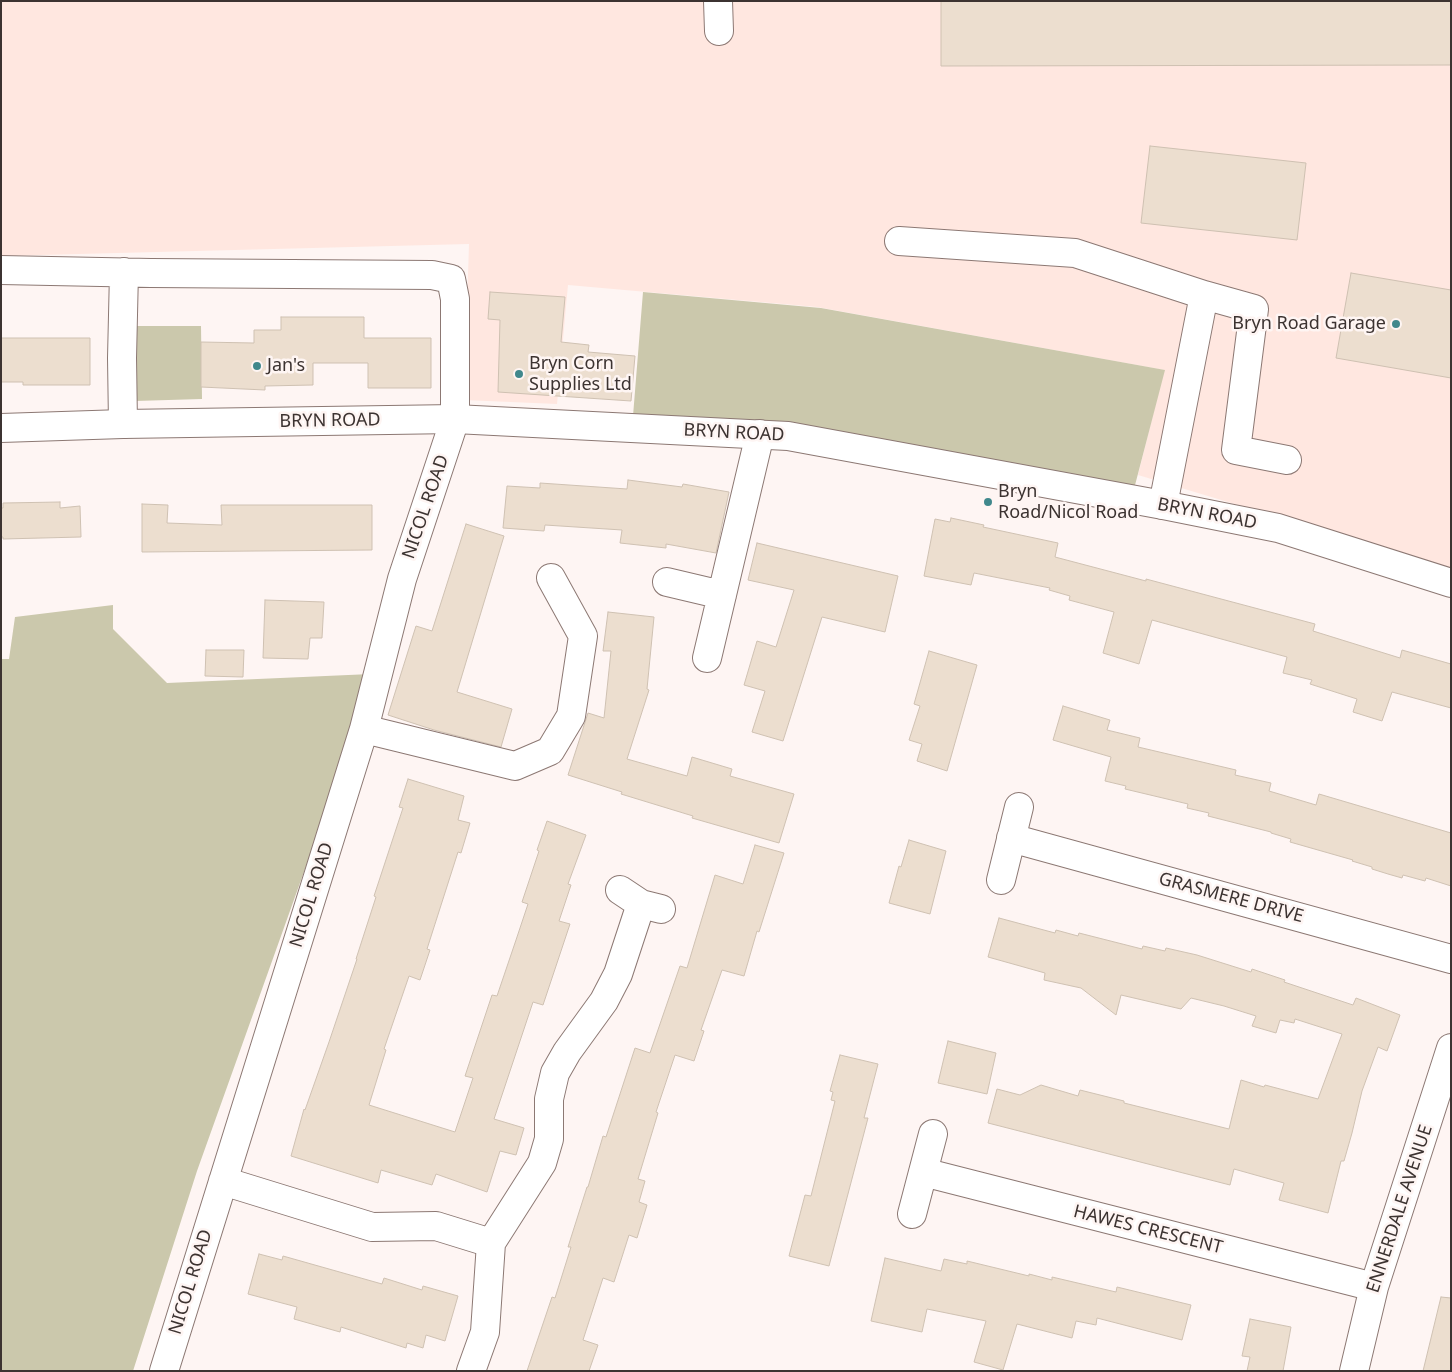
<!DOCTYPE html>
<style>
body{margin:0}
#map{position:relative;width:1452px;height:1372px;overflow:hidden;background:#fef5f3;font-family:"Noto Sans",sans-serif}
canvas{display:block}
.frame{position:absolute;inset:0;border:2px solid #3c3331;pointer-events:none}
</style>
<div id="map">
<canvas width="1452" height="1372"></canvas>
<div class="frame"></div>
</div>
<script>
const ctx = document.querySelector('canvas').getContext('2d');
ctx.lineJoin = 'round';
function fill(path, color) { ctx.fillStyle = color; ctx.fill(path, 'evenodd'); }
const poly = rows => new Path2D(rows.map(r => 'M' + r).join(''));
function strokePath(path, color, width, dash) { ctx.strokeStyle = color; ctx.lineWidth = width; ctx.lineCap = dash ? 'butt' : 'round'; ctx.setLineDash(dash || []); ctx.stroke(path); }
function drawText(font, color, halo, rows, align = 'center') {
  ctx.font = font + ' "Noto Sans",sans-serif'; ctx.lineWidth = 5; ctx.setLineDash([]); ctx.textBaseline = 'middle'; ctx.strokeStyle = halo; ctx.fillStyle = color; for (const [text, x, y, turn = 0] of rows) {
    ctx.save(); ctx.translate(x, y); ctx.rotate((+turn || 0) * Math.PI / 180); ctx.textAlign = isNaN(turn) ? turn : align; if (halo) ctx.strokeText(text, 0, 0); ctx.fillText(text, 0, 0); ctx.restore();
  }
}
fill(poly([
 [1,1,1451,1,1451,569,1138,475,1164,370,817,307,568,285,557,404,464,400,469,244,1,256]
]), '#ffe7e0');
fill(poly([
 [643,292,821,308,1165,370,1134,489,633,416],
 [133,326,201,326,202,399,135,401],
 [113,605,113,629,167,683,371,674,355,729,197,1171,133,1371,1,1371,1,659,9,659,15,617]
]), '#cbc8ac');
const building = poly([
 [941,1,1451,1,1451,65,941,66,941,1],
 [1150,146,1306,163,1297,240,1141,223,1150,146],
 [1351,273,1451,290,1451,378,1336,358,1351,273],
 [490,292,565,297,561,342,589,345,588,352,635,356,631,401,498,392,500,320,488,319,490,292],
 [281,317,364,317,364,338,431,338,431,388,368,388,368,363,313,363,313,385,265,386,265,390,201,387,201,342,254,343,254,330,281,330,281,317],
 [1,338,90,338,90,385,23,385,23,382,1,382,1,338],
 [628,480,682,487,683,484,729,492,716,553,666,544,666,548,620,543,622,530,545,525,544,531,503,528,507,486,540,488,540,483,627,489,628,480],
 [60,502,60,508,80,506,81,537,3,539,3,537,1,537,1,508,3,508,3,503,60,502],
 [142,504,168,505,167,523,222,525,221,505,372,505,372,550,142,552,142,504],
 [951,518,984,525,983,527,1058,543,1055,557,1146,581,1146,579,1315,624,1313,631,1400,658,1402,650,1451,664,1451,708,1392,692,1382,721,1353,712,1357,699,1310,684,1312,680,1283,673,1287,657,1152,620,1139,664,1103,653,1114,612,1069,600,1070,596,1049,590,1050,588,974,573,971,585,924,576,935,519,950,522,951,518],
 [466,524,504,536,457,692,512,709,501,747,434,730,388,715,416,626,432,631,466,524],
 [757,543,898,576,885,632,822,617,783,741,752,732,765,691,744,685,757,641,776,647,794,590,748,580,757,543],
 [265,600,324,602,322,638,310,638,308,659,263,658,265,600],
 [608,612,654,617,647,689,649,690,627,759,687,776,692,757,732,769,730,776,794,794,779,843,692,818,693,816,621,794,622,792,568,775,588,713,604,718,611,651,603,651,608,612],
 [206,650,244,650,243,677,205,676,206,650],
 [929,651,977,665,947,771,917,761,922,744,909,740,920,706,914,704,929,651],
 [1063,706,1110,720,1107,730,1140,738,1138,747,1236,770,1235,775,1271,783,1269,791,1316,805,1319,794,1451,833,1451,886,1426,878,1425,881,1403,875,1402,878,1388,874,1372,869,1372,867,1352,861,1353,860,1290,842,1291,839,1271,833,1271,832,1208,816,1209,813,1187,808,1188,804,1125,789,1126,786,1105,781,1111,757,1053,740,1063,706],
 [408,779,464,796,458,820,470,823,461,853,458,852,427,949,430,950,420,980,409,976,384,1049,386,1050,369,1105,455,1132,473,1078,465,1076,492,995,497,996,516,940,528,904,522,902,539,851,537,850,547,821,586,835,568,884,571,885,559,921,570,924,543,1005,533,1002,494,1119,524,1128,516,1155,500,1151,487,1192,436,1174,432,1185,381,1170,378,1183,291,1156,304,1109,305,1110,329,1042,357,959,356,959,376,897,374,896,403,808,399,807,408,779],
 [909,840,946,851,930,914,889,903,899,866,901,867,909,840],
 [755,845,784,853,759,932,757,931,744,976,722,970,701,1030,704,1031,694,1061,675,1055,656,1112,658,1113,638,1179,645,1181,639,1202,647,1205,637,1238,629,1235,614,1282,603,1278,583,1340,598,1345,589,1371,527,1371,552,1297,555,1298,571,1247,568,1247,587,1187,588,1187,603,1136,606,1137,635,1048,650,1053,680,966,687,968,715,875,743,884,755,845],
 [999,918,1055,933,1056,930,1078,936,1079,933,1142,949,1143,946,1165,951,1166,948,1197,955,1251,972,1252,969,1285,980,1284,982,1353,1005,1356,998,1400,1015,1387,1051,1378,1047,1362,1091,1352,1133,1344,1161,1341,1161,1328,1213,1279,1200,1284,1183,1234,1169,1230,1185,988,1123,997,1089,1020,1095,1041,1085,1078,1096,1080,1090,1124,1101,1124,1103,1229,1129,1241,1080,1264,1087,1265,1085,1318,1099,1342,1034,1295,1019,1294,1023,1280,1020,1276,1033,1252,1026,1256,1016,1224,1006,1191,998,1181,1009,1121,995,1116,1015,1081,988,1044,980,1045,973,988,957,999,918],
 [948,1041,996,1053,987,1094,938,1083,948,1041],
 [840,1055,878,1064,864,1118,868,1118,829,1266,789,1256,805,1195,811,1196,835,1101,831,1100,833,1092,830,1091,840,1055],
 [259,1254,282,1260,283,1256,382,1284,384,1278,422,1290,423,1286,458,1296,445,1341,426,1335,423,1348,407,1343,406,1348,341,1327,340,1332,294,1319,297,1307,248,1294,259,1254],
 [885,1258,941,1271,944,1259,967,1264,967,1261,1029,1276,1029,1274,1052,1280,1052,1277,1116,1292,1117,1287,1191,1305,1182,1340,1097,1318,1096,1325,1076,1321,1072,1338,1017,1324,1003,1370,974,1362,986,1321,927,1309,922,1332,871,1321,885,1258],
 [1441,1297,1451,1298,1451,1371,1423,1371,1441,1297],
 [1250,1319,1291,1327,1283,1371,1247,1371,1250,1357,1242,1356,1250,1319]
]);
fill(building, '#ecdecf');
strokePath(building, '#cfc1b2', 1);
const minor = poly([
 [718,1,719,31],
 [899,241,1075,253,1204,295,1163,505],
 [1,270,151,273,432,275,451,279,455,299,455,419,402,579,364,729,164,1371],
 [1204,295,1254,309,1236,450,1287,460],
 [123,424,122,358,124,272],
 [667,582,722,595],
 [707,658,760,434],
 [364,729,515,766,550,751,571,716,583,636,551,578],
 [1011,838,1451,959],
 [1001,880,1019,807],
 [620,890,641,904,661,909],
 [923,1172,1374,1287],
 [223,1181,372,1227,436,1226,491,1243],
 [912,1214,933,1134],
 [471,1371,485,1332,491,1243,542,1163,549,1139,549,1099,555,1073,567,1052,604,1001,618,974,641,904],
 [1354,1371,1374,1287,1451,1048]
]);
const major = poly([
 [1,428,123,424,455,419,788,436,1163,505,1278,528,1451,583]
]);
strokePath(minor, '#8c7873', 30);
strokePath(major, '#8c7873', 30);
strokePath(minor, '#fff', 28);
strokePath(major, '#fff', 28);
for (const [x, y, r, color] of [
 [1396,324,5,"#40888c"],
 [257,366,5,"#40888c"],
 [519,374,5,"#40888c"],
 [988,502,5,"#40888c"]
]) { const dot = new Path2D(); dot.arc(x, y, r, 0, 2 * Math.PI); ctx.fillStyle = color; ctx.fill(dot); strokePath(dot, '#fef5f3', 2); }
drawText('18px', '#3c3331', '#fef5f3', [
 ["Bryn Road Garage",1386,324,"right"],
 ["Bryn Corn",529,364],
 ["Supplies Ltd",529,385],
 ["Jan's",267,366],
 ["Bryn",998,492],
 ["Road/Nicol Road",998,513]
], 'left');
drawText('18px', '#3c3331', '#fef5f3', [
 ["BRYN ROAD",330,421,-1],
 ["BRYN ROAD",734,433,3],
 ["NICOL ROAD",426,507,-71],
 ["BRYN ROAD",1207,514,11],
 ["NICOL ROAD",312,895,-73],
 ["GRASMERE DRIVE",1231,898,15],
 ["ENNERDALE AVENUE",1400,1209,-72],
 ["HAWES CRESCENT",1148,1230,14],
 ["NICOL ROAD",191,1282,-73]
]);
</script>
